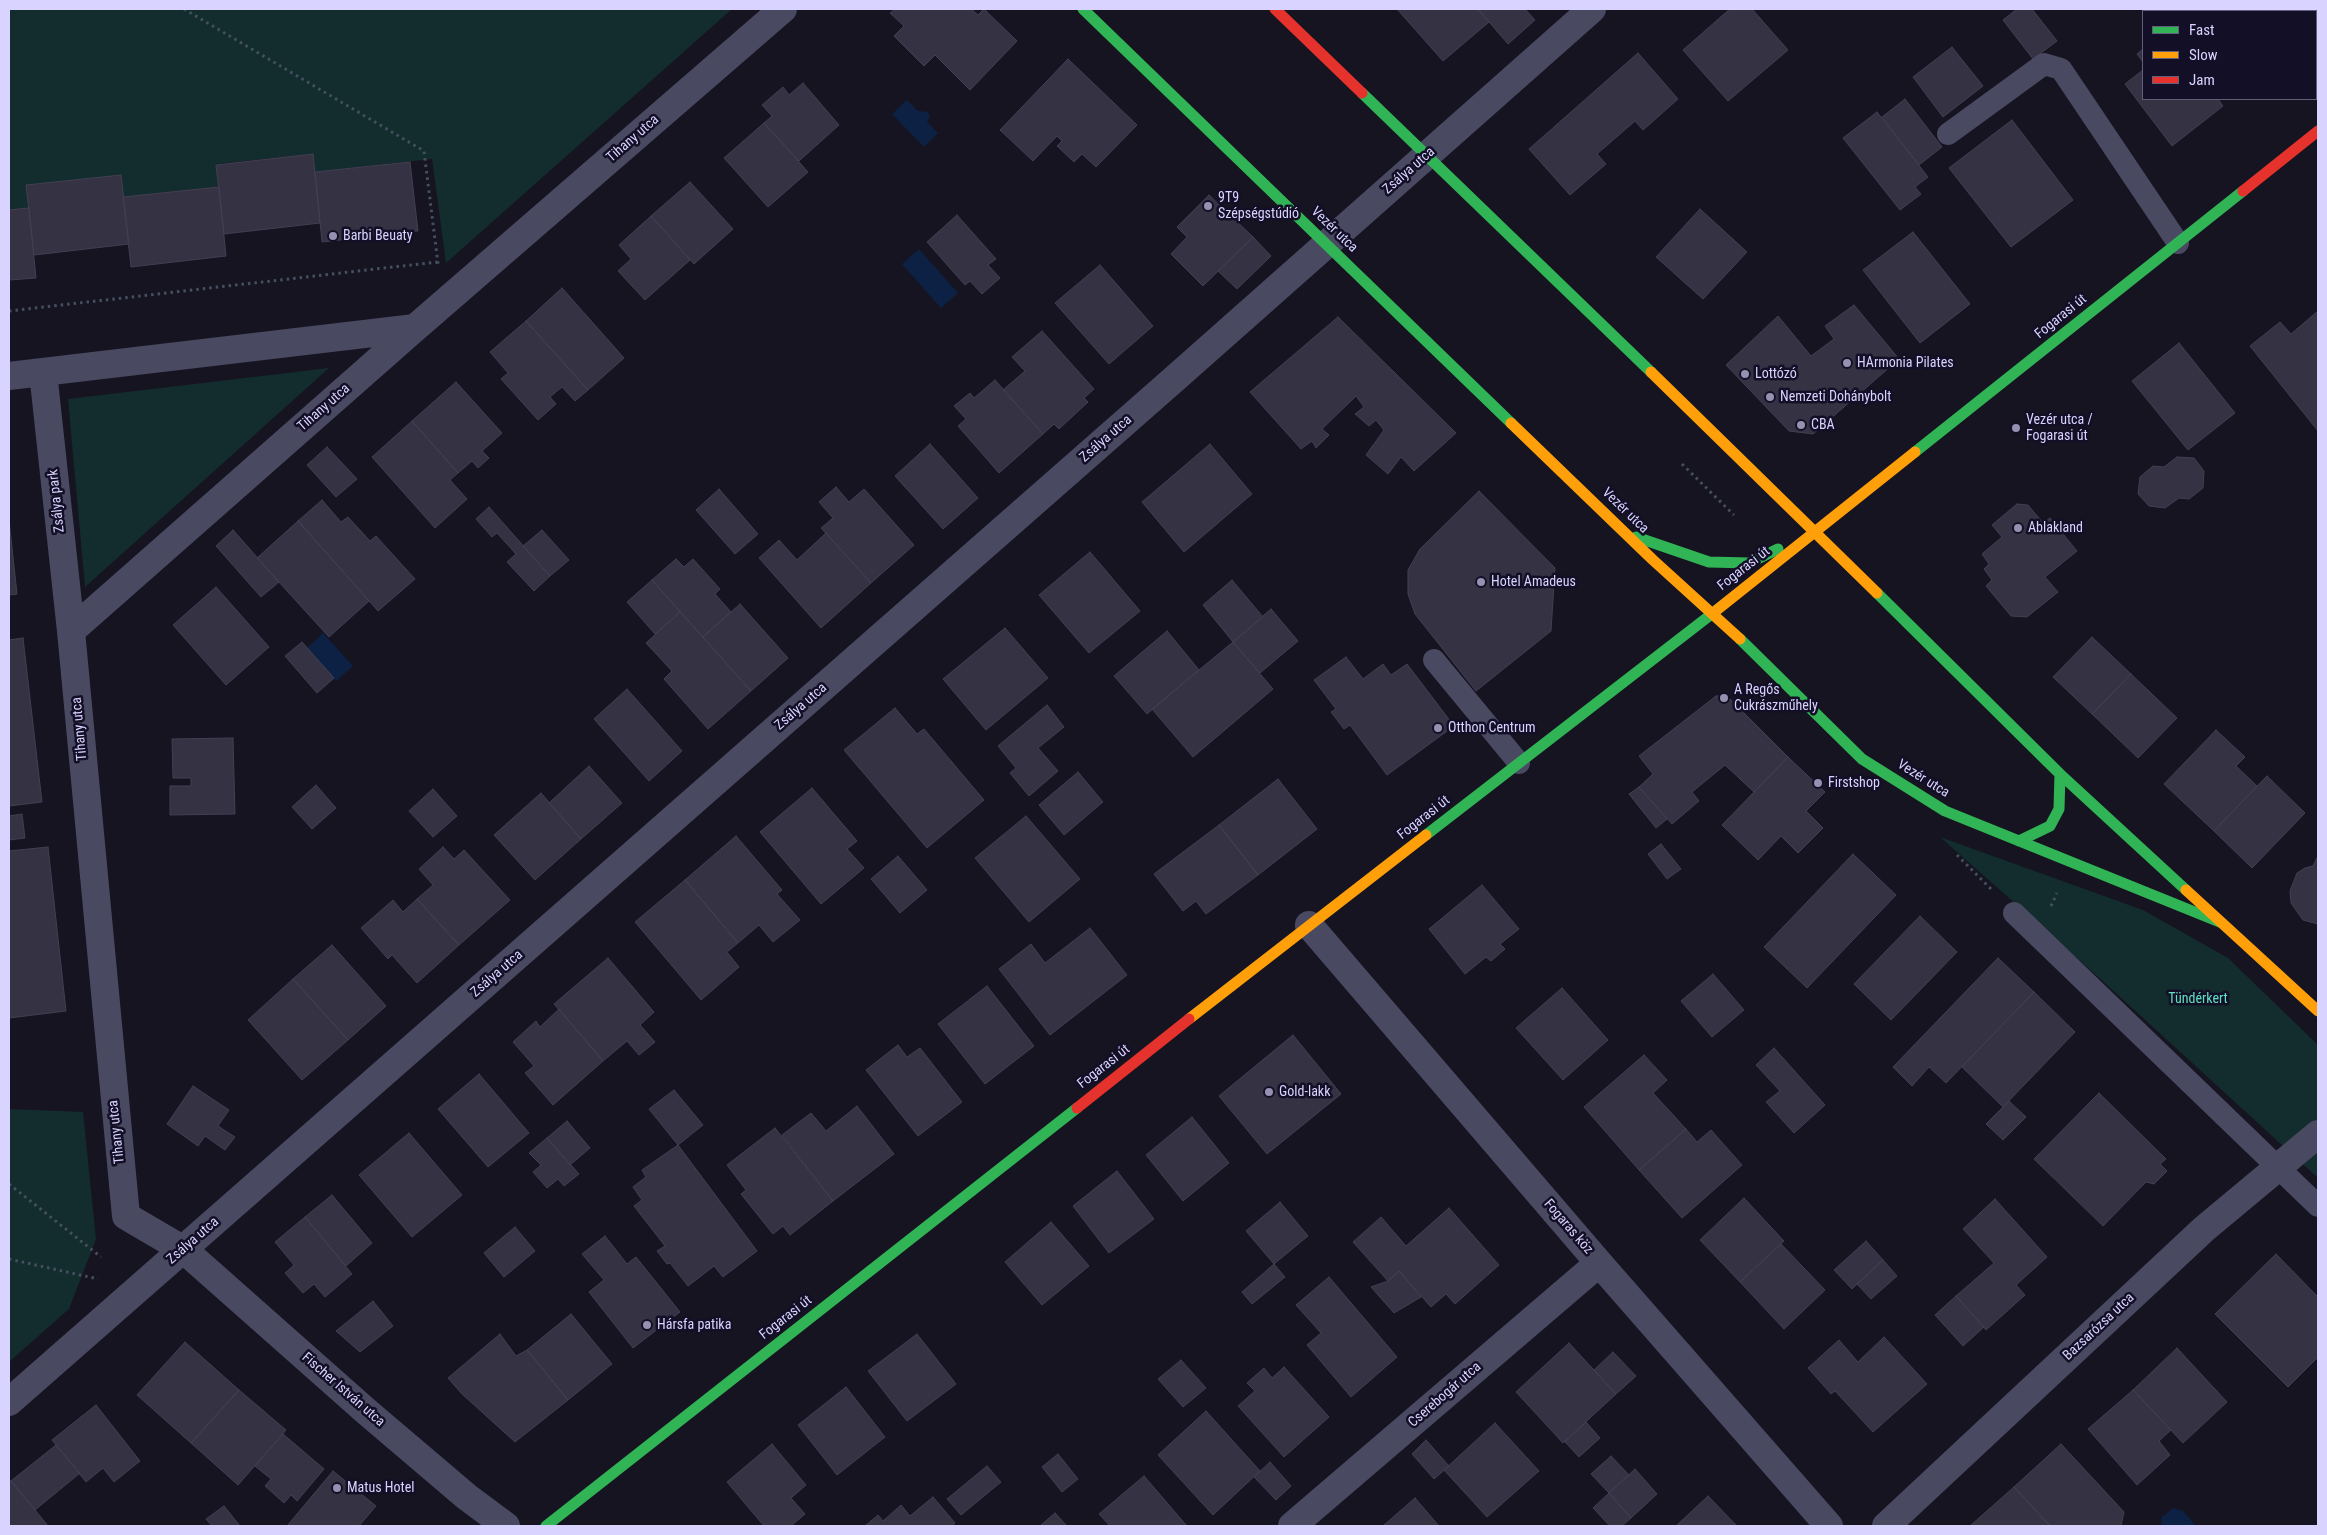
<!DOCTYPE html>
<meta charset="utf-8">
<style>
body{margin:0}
#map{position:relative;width:2327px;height:1535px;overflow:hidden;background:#161421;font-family:"Roboto Condensed",sans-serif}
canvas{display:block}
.frame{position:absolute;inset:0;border:10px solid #d9d4ff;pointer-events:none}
.legend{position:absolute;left:2142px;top:10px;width:175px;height:90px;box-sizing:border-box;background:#130f26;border:1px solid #625e7d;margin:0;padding:6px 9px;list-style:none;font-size:15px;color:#d9d4ff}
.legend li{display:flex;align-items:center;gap:10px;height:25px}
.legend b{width:25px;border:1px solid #625e7d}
</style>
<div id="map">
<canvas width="2327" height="1535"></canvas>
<div class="frame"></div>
<ul class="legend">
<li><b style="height:6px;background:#30b455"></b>Fast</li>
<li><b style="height:6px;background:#ff9f0a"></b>Slow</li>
<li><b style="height:6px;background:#e5322d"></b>Jam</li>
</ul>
</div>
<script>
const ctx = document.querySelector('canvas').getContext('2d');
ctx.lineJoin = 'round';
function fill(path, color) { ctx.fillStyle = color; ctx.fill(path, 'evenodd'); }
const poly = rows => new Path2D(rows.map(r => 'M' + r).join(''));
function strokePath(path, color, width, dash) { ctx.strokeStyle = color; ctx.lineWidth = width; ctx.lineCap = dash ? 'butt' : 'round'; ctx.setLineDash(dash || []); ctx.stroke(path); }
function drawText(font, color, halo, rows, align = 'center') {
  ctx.font = font + ' "Roboto Condensed",sans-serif'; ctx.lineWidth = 5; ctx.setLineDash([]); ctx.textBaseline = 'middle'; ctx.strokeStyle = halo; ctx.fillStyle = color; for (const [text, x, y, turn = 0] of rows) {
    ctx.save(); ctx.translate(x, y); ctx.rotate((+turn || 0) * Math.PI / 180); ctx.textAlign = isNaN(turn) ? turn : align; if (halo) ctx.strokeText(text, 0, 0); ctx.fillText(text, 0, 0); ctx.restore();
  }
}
fill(poly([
 [9,9,732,9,446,263,432,159,315,172,312,154,216,164,219,187,123,197,121,176,29,208,9,210],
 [329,368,85,587,68,399],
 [1940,837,2143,910,2228,958,2318,1045,2318,1178,2096,975],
 [9,1109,83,1112,96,1239,69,1309,9,1362]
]), '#132c2d');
fill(poly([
 [907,100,918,111,928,112,930,117,927,122,938,133,924,147,892,114],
 [919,249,958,293,941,308,902,264],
 [323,633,353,666,336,681,307,648],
 [2173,1508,2183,1511,2196,1526,2162,1526,2161,1518]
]), '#0d2144');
const building = poly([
 [895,9,971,9,978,15,984,9,1017,41,970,90,935,55,924,66,894,36,904,26,890,13,895,9],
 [1397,9,1478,9,1489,22,1443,61,1397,9],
 [1478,9,1525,9,1535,20,1508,44,1478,9],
 [1730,9,1752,9,1788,50,1728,101,1683,50,1730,9],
 [2017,9,2032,9,2057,41,2033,59,2003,20,2017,9],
 [2213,9,2318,9,2318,32,2316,34,2316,11,2210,11,2213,9],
 [1952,47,1983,86,1943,117,1913,77,1952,47],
 [2143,49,2143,62,2137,54,2143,49],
 [1638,53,1678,99,1643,130,1635,121,1597,154,1606,164,1570,195,1529,149,1638,53],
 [1068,59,1137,125,1096,167,1082,154,1074,162,1057,146,1062,141,1057,136,1033,161,1000,130,1068,59],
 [2143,70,2143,99,2218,99,2223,106,2172,146,2125,84,2143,70],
 [803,83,839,125,799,161,764,123,772,116,762,105,783,87,789,95,803,83],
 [1905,99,1942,147,1919,165,1882,117,1905,99],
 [1877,112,1928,177,1915,187,1921,194,1900,210,1843,138,1877,112],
 [2012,120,2073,200,2011,247,1949,168,2012,120],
 [764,123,808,172,768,207,724,158,764,123],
 [313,154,320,223,224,234,216,165,313,154],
 [410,162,418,231,322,242,315,172,410,162],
 [121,175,129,244,34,255,26,185,121,175],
 [690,182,733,229,694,264,651,216,690,182],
 [219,187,226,256,131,267,123,197,219,187],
 [1209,195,1253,237,1203,286,1171,254,1187,237,1177,227,1209,195],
 [29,208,36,278,9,280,9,210,29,208],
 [1700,209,1747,252,1703,299,1656,257,1700,209],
 [957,215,996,259,988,265,1000,278,982,294,970,281,965,285,927,242,957,215],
 [651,216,690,260,645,300,618,271,631,259,619,245,651,216],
 [1913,232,1970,304,1920,343,1863,270,1913,232],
 [1253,237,1271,256,1237,289,1218,271,1253,237],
 [1100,265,1153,326,1109,364,1055,303,1100,265],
 [562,288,624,358,588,390,526,321,562,288],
 [1854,305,1899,359,1813,434,1789,431,1726,365,1778,316,1811,356,1834,339,1825,326,1854,305],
 [2318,311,2318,431,2250,346,2280,322,2291,334,2318,311],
 [1338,317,1456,433,1414,471,1401,457,1388,474,1366,455,1384,430,1376,420,1369,426,1355,414,1364,407,1356,396,1322,429,1329,435,1316,448,1312,441,1301,449,1250,392,1338,317],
 [526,321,588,390,575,401,562,387,550,397,556,404,538,420,501,379,508,373,490,352,526,321],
 [1042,331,1094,389,1084,398,1088,402,1059,429,1054,424,1043,434,1003,390,1025,371,1012,357,1042,331],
 [2179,343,2235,413,2188,450,2132,381,2179,343],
 [995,380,1043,434,999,473,958,426,966,419,954,406,970,393,974,398,995,380],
 [456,382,502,433,482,451,489,458,478,468,472,461,458,473,412,421,456,382],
 [412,421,458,473,450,480,467,499,435,528,372,457,412,421],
 [930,444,978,498,943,529,895,476,930,444],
 [1210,444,1252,494,1184,552,1142,502,1210,444],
 [327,447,357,479,336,497,307,465,327,447],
 [2177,457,2194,458,2204,471,2203,488,2189,499,2179,498,2165,508,2149,506,2138,494,2140,477,2153,466,2164,467,2177,457],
 [836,487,849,502,864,489,914,545,871,583,821,528,833,518,819,502,836,487],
 [719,489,758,534,735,554,696,510,719,489],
 [1479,491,1555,568,1551,631,1476,691,1415,614,1408,594,1408,570,1420,549,1479,491],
 [322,500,341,522,348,517,370,541,376,536,415,579,378,611,298,521,322,500],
 [2017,504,2028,505,2043,523,2050,518,2077,551,2045,577,2058,592,2027,617,2011,616,1986,586,1992,580,1984,569,1989,564,1982,554,2002,537,1992,525,2017,504],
 [489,507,550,576,534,591,507,562,516,554,497,533,492,537,476,519,489,507],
 [9,520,17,594,9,595,9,520],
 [298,521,369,601,329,637,257,558,298,521],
 [233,530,279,582,261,597,216,546,233,530],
 [542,530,569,560,550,576,523,546,542,530],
 [826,533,871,583,821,628,759,558,779,540,797,560,826,533],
 [1090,552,1140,611,1089,653,1039,595,1090,552],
 [676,559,684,567,693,559,720,589,715,594,731,612,703,637,652,580,676,559],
 [652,580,680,612,655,634,627,602,652,580],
 [1232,580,1263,617,1233,642,1203,605,1232,580],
 [216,587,269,647,226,685,173,625,216,587],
 [740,604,788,658,751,691,703,637,740,604],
 [1271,609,1298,641,1260,673,1233,642,1271,609],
 [680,612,751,691,708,729,664,679,672,671,646,643,680,612],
 [1005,628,1048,678,986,730,943,679,1005,628],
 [1167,631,1199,670,1147,714,1114,676,1167,631],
 [2092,637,2131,674,2092,714,2053,677,2092,637],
 [23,638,42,802,9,806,9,640,23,638],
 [302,642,334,678,317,693,285,656,302,642],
 [1233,642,1273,689,1193,757,1152,709,1233,642],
 [1346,657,1363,679,1383,664,1391,675,1407,664,1454,726,1387,775,1350,725,1344,729,1331,712,1336,709,1314,680,1346,657],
 [2131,674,2177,718,2138,758,2092,714,2131,674],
 [627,689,682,751,649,781,594,719,627,689],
 [1716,696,1727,696,1788,757,1754,792,1725,765,1692,792,1699,801,1672,824,1639,787,1653,774,1639,756,1716,696],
 [1047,705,1064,727,1038,748,1058,771,1029,796,1010,773,1016,768,998,746,1047,705],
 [895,708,917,734,924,729,984,800,927,848,844,750,895,708],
 [2216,730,2245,757,2236,766,2257,786,2214,831,2164,784,2216,730],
 [233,738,235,814,170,815,170,786,191,786,191,778,173,778,172,739,233,738],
 [1788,757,1825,792,1806,811,1823,828,1798,853,1781,836,1758,860,1722,825,1788,757],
 [589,766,622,803,581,839,549,803,589,766],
 [1078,772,1103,802,1064,835,1039,805,1078,772],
 [2267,776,2305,813,2252,868,2214,831,2267,776],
 [1278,779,1317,829,1258,875,1219,825,1278,779],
 [316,785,336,808,312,829,292,807,316,785],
 [1639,787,1667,819,1656,828,1629,794,1639,787],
 [812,788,857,841,847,849,864,868,821,904,760,832,812,788],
 [433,789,457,816,433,837,409,811,433,789],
 [541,793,581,839,535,880,494,835,541,793],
 [22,814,25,838,9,840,9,816,22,814],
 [1026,816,1080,879,1029,922,975,858,1026,816],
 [1219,825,1258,875,1206,914,1196,901,1183,911,1154,874,1219,825],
 [736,836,782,890,777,894,800,920,773,942,759,925,738,943,685,880,736,836],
 [1661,844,1681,869,1667,879,1648,854,1661,844],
 [48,847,66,1011,9,1018,9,851,48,847],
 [443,847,454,859,464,850,510,900,459,945,417,899,433,885,419,869,443,847],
 [1853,854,1896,895,1807,988,1764,947,1853,854],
 [898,856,927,890,900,913,871,879,898,856],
 [2318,856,2318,924,2303,920,2291,903,2290,891,2297,873,2305,868,2313,866,2318,856],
 [685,880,738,943,727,952,739,967,701,1000,635,922,685,880],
 [1482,885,1519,929,1500,944,1505,949,1491,961,1486,957,1465,974,1429,929,1482,885],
 [417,899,459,945,417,983,392,955,388,959,361,928,393,900,403,912,417,899],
 [1920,916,1957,952,1891,1020,1854,984,1920,916],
 [1090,928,1127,975,1050,1035,999,969,1031,944,1045,963,1090,928],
 [332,945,386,1006,348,1040,293,979,332,945],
 [608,958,654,1012,640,1025,655,1042,639,1055,627,1041,603,1061,554,1004,608,958],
 [1998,958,2034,992,1946,1083,1929,1067,1912,1086,1893,1067,1998,958],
 [1713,974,1744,1010,1712,1037,1681,1001,1713,974],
 [293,979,348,1040,302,1080,248,1020,293,979],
 [987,986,1034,1046,985,1084,938,1024,987,986],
 [1562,988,1608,1040,1563,1080,1516,1028,1562,988],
 [2034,992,2075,1032,2003,1107,1962,1067,2034,992],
 [559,1009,603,1061,553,1105,525,1073,534,1066,513,1042,536,1021,540,1027,559,1009],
 [1293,1035,1341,1094,1267,1154,1219,1096,1293,1035],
 [898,1045,907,1057,920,1048,962,1102,918,1136,866,1070,898,1045],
 [1774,1048,1825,1105,1794,1133,1766,1102,1780,1091,1756,1065,1774,1048],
 [1644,1055,1667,1080,1653,1093,1686,1129,1639,1170,1584,1107,1644,1055],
 [479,1074,529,1133,488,1167,438,1109,479,1074],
 [193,1086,229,1110,218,1126,235,1137,225,1150,205,1136,198,1146,167,1124,193,1086],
 [674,1090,703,1125,678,1145,649,1109,674,1090],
 [2099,1093,2166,1159,2160,1164,2167,1171,2154,1184,2146,1182,2103,1226,2034,1159,2099,1093],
 [2009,1101,2026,1117,2003,1140,1986,1124,2009,1101],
 [857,1106,894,1154,833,1201,782,1135,811,1113,826,1131,857,1106],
 [1192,1117,1229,1163,1183,1201,1146,1155,1192,1117],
 [567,1121,590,1148,570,1165,547,1138,567,1121],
 [775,1128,833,1201,790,1235,783,1226,773,1234,741,1194,746,1190,727,1165,775,1128],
 [1686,1129,1697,1142,1711,1130,1742,1165,1682,1218,1639,1170,1686,1129],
 [409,1133,462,1195,412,1237,359,1175,409,1133],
 [547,1138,579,1174,564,1186,558,1179,547,1188,533,1172,541,1165,529,1153,547,1138],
 [678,1145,757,1251,723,1277,714,1266,688,1286,670,1263,667,1264,657,1251,665,1246,634,1206,642,1200,633,1187,646,1177,642,1170,678,1145],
 [1117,1171,1154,1219,1109,1253,1073,1206,1117,1171],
 [332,1195,372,1243,346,1266,305,1217,332,1195],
 [1744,1198,1784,1241,1740,1282,1700,1240,1744,1198],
 [1995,1199,2047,1257,2016,1285,2025,1295,1986,1330,1956,1296,1994,1263,1963,1229,1995,1199],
 [1280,1202,1308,1236,1274,1264,1246,1231,1280,1202],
 [1449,1208,1499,1265,1455,1304,1446,1294,1431,1307,1399,1271,1388,1281,1353,1242,1381,1217,1406,1246,1449,1208],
 [305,1217,352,1274,325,1297,314,1284,303,1293,285,1273,294,1265,275,1242,305,1217],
 [1051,1222,1089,1266,1042,1305,1005,1262,1051,1222],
 [515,1227,535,1251,504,1277,484,1253,515,1227],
 [605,1236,627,1264,636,1257,680,1312,633,1348,589,1292,604,1280,582,1254,605,1236],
 [1866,1241,1883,1260,1852,1289,1834,1270,1866,1241],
 [1781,1244,1825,1290,1784,1329,1740,1282,1781,1244],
 [2276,1254,2318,1297,2318,1357,2288,1387,2215,1314,2276,1254],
 [1883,1260,1897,1276,1871,1299,1857,1284,1883,1260],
 [1274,1264,1285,1277,1252,1304,1242,1292,1274,1264],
 [1399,1271,1421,1297,1394,1313,1371,1287,1388,1281,1399,1271],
 [1329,1277,1397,1357,1351,1397,1307,1345,1321,1333,1296,1305,1329,1277],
 [1956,1296,1984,1327,1963,1346,1935,1315,1956,1296],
 [373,1301,393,1326,360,1352,336,1331,373,1301],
 [571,1314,612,1364,568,1400,527,1350,571,1314],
 [500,1334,516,1356,527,1350,568,1400,515,1442,462,1394,448,1378,500,1334],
 [917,1334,956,1384,907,1421,868,1371,917,1334],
 [1884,1337,1927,1384,1873,1432,1835,1391,1831,1394,1808,1368,1839,1340,1858,1362,1884,1337],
 [185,1342,239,1390,191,1443,137,1395,185,1342],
 [1569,1343,1616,1394,1563,1443,1516,1392,1569,1343],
 [2177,1348,2227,1402,2183,1443,2133,1390,2177,1348],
 [1613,1352,1636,1376,1616,1394,1594,1370,1613,1352],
 [1181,1360,1206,1388,1183,1407,1158,1379,1181,1360],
 [1284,1367,1329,1417,1284,1457,1238,1406,1255,1391,1247,1383,1264,1368,1272,1378,1284,1367],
 [846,1387,885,1437,837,1475,798,1425,846,1387],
 [239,1390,286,1430,238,1485,191,1443,239,1390],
 [2133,1390,2171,1430,2159,1441,2170,1455,2137,1485,2088,1429,2133,1390],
 [96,1405,140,1461,114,1482,103,1468,86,1482,52,1440,96,1405],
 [1206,1411,1260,1471,1213,1515,1158,1455,1206,1411],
 [1586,1422,1600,1438,1579,1457,1565,1442,1586,1422],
 [1495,1423,1539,1471,1487,1517,1444,1470,1495,1423],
 [283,1434,324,1469,297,1501,291,1495,284,1503,265,1486,271,1479,255,1466,283,1434],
 [1426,1440,1449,1466,1434,1479,1412,1454,1426,1440],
 [772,1444,806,1485,791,1498,805,1514,791,1526,764,1526,727,1482,772,1444],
 [2061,1444,2124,1512,2121,1526,2050,1526,2014,1487,2061,1444],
 [56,1445,80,1473,35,1510,11,1481,56,1445],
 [1058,1454,1078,1479,1062,1492,1042,1467,1058,1454],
 [1611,1456,1629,1475,1609,1493,1591,1474,1611,1456],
 [1270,1462,1291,1486,1276,1500,1254,1477,1270,1462],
 [987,1466,1001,1482,961,1515,947,1499,987,1466],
 [1635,1469,1657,1494,1631,1518,1609,1493,1635,1469],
 [333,1471,376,1506,359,1526,287,1526,333,1471],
 [1144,1476,1187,1526,1110,1526,1099,1514,1144,1476],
 [11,1481,35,1510,48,1526,9,1526,9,1482,11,1481],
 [2014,1487,2050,1526,1970,1526,2014,1487],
 [1609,1493,1631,1518,1622,1526,1610,1526,1593,1508,1609,1493],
 [1708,1496,1737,1526,1676,1526,1708,1496],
 [933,1497,955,1523,951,1526,865,1526,878,1515,883,1521,901,1505,910,1516,933,1497],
 [1415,1498,1439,1526,1383,1526,1415,1498],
 [224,1506,240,1526,212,1526,206,1519,224,1506],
 [1055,1513,1067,1526,1040,1526,1055,1513]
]);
fill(building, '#343243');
strokePath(building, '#433f54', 1);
strokePath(poly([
 [184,9,424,151,438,264],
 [9,311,437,262],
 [1682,464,1734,515],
 [1957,855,1993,891],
 [2051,906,2057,893],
 [9,1184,101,1257],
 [9,1259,98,1279]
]), '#44505f', 3, [2.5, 4]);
strokePath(poly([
 [1948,134,2044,64,2061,69,2178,243],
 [1434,660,1519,763],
 [2014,913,2318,1206]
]), '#4a4962', 22);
strokePath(poly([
 [43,372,71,631,126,1216,184,1250,367,1412,467,1497,506,1526],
 [9,376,415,328],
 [71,631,415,328,783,9],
 [1309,925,1599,1263,1829,1526],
 [9,1402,1172,381,1592,9],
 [1292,1526,1599,1263],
 [1886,1526,2204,1229,2318,1134]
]), '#4a4962', 28);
strokePath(poly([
 [1083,9,1511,423],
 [1362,93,1651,372],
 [1915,452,2243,191],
 [1636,537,1709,562,1749,563,1778,549],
 [1877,593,2060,774,2186,890],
 [1740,639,1862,759,1945,811,2222,923],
 [1426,835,1713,613],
 [2019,841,2050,826,2059,809,2060,774],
 [546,1526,1077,1108]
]), '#30b455', 11);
strokePath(poly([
 [1651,372,1877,593],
 [1511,423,1653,560,1740,639],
 [1713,613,1915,452],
 [2186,890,2318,1011],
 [1189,1019,1426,835]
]), '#ff9f0a', 11);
strokePath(poly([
 [1275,9,1362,93],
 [2243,191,2318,131],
 [1077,1108,1189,1019]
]), '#e5322d', 11);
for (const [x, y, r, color] of [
 [1208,206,5,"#9591b1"],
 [333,236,5,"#9591b1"],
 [1847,363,5,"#9591b1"],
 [1745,374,5,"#9591b1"],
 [1770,397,5,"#9591b1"],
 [1801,425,5,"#9591b1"],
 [2016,428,5,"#9591b1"],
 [2018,528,5,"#9591b1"],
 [1481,582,5,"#9591b1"],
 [1724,698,5,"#9591b1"],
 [1438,728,5,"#9591b1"],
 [1818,783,5,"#9591b1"],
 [1269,1092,5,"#9591b1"],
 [647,1325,5,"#9591b1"],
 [337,1488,5,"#9591b1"]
]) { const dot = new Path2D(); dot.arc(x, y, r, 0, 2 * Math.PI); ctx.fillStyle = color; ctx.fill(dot); strokePath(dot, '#130f26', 2); }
drawText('14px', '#d9d4ff', '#130f26', [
 ["Tihany utca",633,139,-41],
 ["Zsálya utca",1409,171,-41],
 ["Vezér utca",1334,230,44],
 ["Fogarasi út",2061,317,-39],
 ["Tihany utca",324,408,-41],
 ["Zsálya utca",1106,439,-41],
 ["Zsálya park",57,501,-96],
 ["Vezér utca",1625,511,44],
 ["Fogarasi út",1744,569,-38],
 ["Zsálya utca",801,707,-41],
 ["Tihany utca",80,729,-95],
 ["Vezér utca",1923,779,32],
 ["Fogarasi út",1424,818,-38],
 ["Zsálya utca",497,974,-41],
 ["Fogarasi út",1104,1067,-38],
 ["Tihany utca",117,1132,-96],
 ["Fogaras köz",1568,1227,49],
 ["Zsálya utca",193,1241,-41],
 ["Fogarasi út",786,1318,-38],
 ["Bazsarózsa utca",2099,1327,-43],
 ["Fischer István utca",343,1390,41],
 ["Cserebogár utca",1445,1395,-41]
]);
drawText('14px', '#d9d4ff', '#130f26', [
 ["9T9",1218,198],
 ["Szépségstúdió",1218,214],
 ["Barbi Beuaty",343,236],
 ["HArmonia Pilates",1857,363],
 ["Lottózó",1755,374],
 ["Nemzeti Dohánybolt",1780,397],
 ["Vezér utca /",2026,420],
 ["Fogarasi út",2026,436],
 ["CBA",1811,425],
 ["Ablakland",2028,528],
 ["Hotel Amadeus",1491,582],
 ["A Regős",1734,690],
 ["Cukrászműhely",1734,706],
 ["Otthon Centrum",1448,728],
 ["Firstshop",1828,783],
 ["Gold-lakk",1279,1092],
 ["Hársfa patika",657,1325],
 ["Matus Hotel",347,1488]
], 'left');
drawText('14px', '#5fe0c0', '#130f26', [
 ["Tündérkert",2198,999]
]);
</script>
